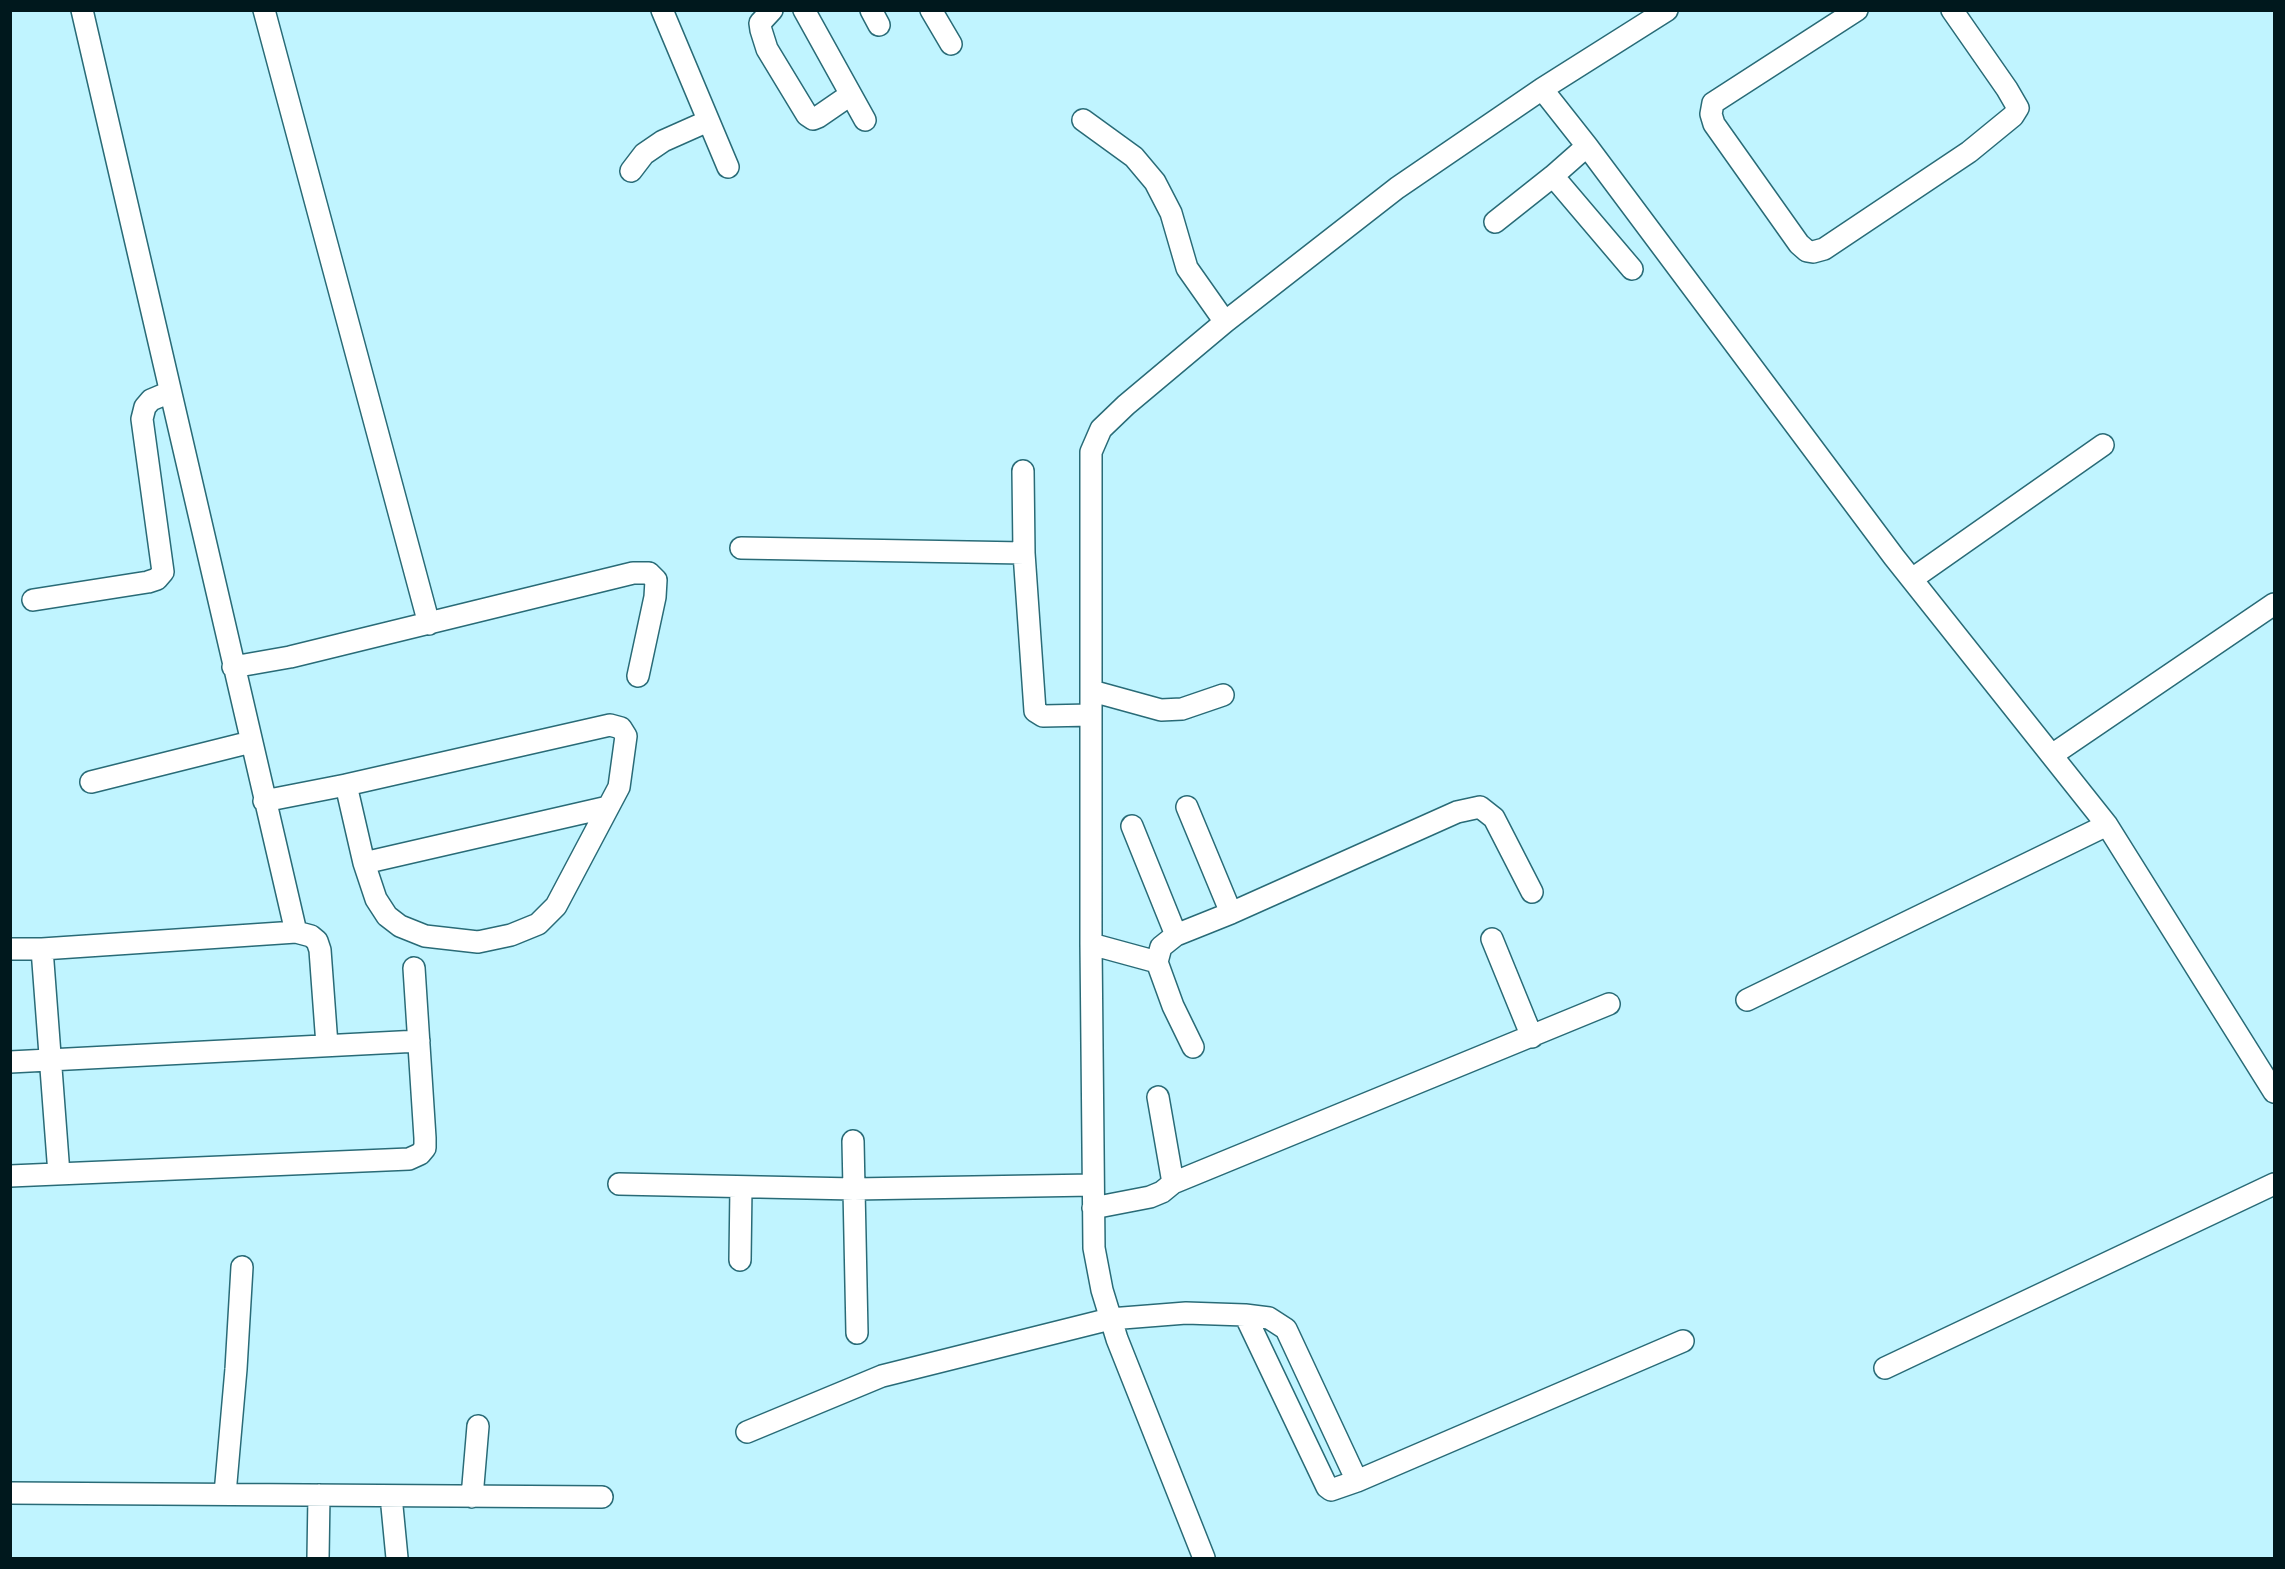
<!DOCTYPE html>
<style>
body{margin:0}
#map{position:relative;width:2285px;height:1569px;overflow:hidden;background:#c0f4ff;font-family:"Times New Roman",serif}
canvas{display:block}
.frame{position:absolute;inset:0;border:12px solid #00181d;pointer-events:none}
</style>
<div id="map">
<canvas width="2285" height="1569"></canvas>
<div class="frame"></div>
</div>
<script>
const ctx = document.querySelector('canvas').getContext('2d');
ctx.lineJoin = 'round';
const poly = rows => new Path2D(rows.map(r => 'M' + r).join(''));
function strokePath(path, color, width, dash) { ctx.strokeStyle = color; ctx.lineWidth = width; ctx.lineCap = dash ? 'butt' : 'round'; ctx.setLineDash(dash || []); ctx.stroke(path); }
const minor = poly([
 [82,10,296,932],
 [264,10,429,624],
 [662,10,728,167],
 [772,10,760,23,761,30,767,49,807,115,813,119,818,117,850,95],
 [804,10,865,120],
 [871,10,879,25],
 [931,10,951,44],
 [1857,10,1713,103,1711,114,1714,124,1799,244,1807,251,1813,252,1824,249,1969,152,2013,116,2018,108,2007,89,1952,10],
 [1542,89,1587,146,1894,557,2107,825,2274,1092],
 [1083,120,1134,157,1155,182,1171,213,1187,268,1225,322],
 [631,171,644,154,663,141,708,121],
 [1553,176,1587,146],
 [1495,222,1553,176,1632,269],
 [1023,471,1024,553,1035,711,1043,716,1091,715],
 [741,548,1024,553],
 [1912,579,2103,445],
 [33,600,148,582,157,579,163,572,142,419,145,407,151,400,170,392],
 [233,667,290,657,633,573,649,573,656,580,655,597,638,676],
 [1092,691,1161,710,1182,709,1223,695],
 [2052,755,2274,604],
 [91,782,251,742],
 [264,801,346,785,610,725,621,728,626,736,619,787,556,906,538,924,511,935,478,942,425,936,400,926,387,916,376,899,364,863,346,785],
 [1187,807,1231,913],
 [1132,826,1176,935,1161,947,1157,962,1173,1006,1193,1047],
 [364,863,608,807],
 [1176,935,1231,913,1457,812,1480,807,1494,818,1532,892],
 [1492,939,1532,1037],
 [1091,944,1157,962],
 [10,949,42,949,296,932,311,936,317,941,320,950,327,1045],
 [42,949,59,1174],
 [1747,1000,2107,825],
 [10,1062,419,1041],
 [853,1141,857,1333],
 [10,1176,409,1159,420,1154,425,1148,425,1138,414,968],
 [1173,1183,1609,1004],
 [619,1184,854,1189,1093,1185],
 [1093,1208,1150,1197,1162,1192,1173,1183,1158,1097],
 [740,1260,741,1187],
 [1245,1315,1327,1487,1331,1490,1357,1481,1683,1341],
 [1885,1368,2274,1184],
 [747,1432,882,1376,1110,1319,1186,1313,1245,1315,1269,1318,1286,1329,1357,1481],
 [10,1493,602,1497],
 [225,1494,236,1369,242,1267],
 [391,1496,397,1558],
 [472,1497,478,1426],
 [318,1558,319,1495],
 [1204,1558,1117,1339,1102,1290,1094,1248,1091,944,1091,452,1101,429,1126,405,1225,322,1397,188,1542,89,1667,10]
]);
strokePath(minor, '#296b77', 24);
strokePath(minor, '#fff', 21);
</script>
